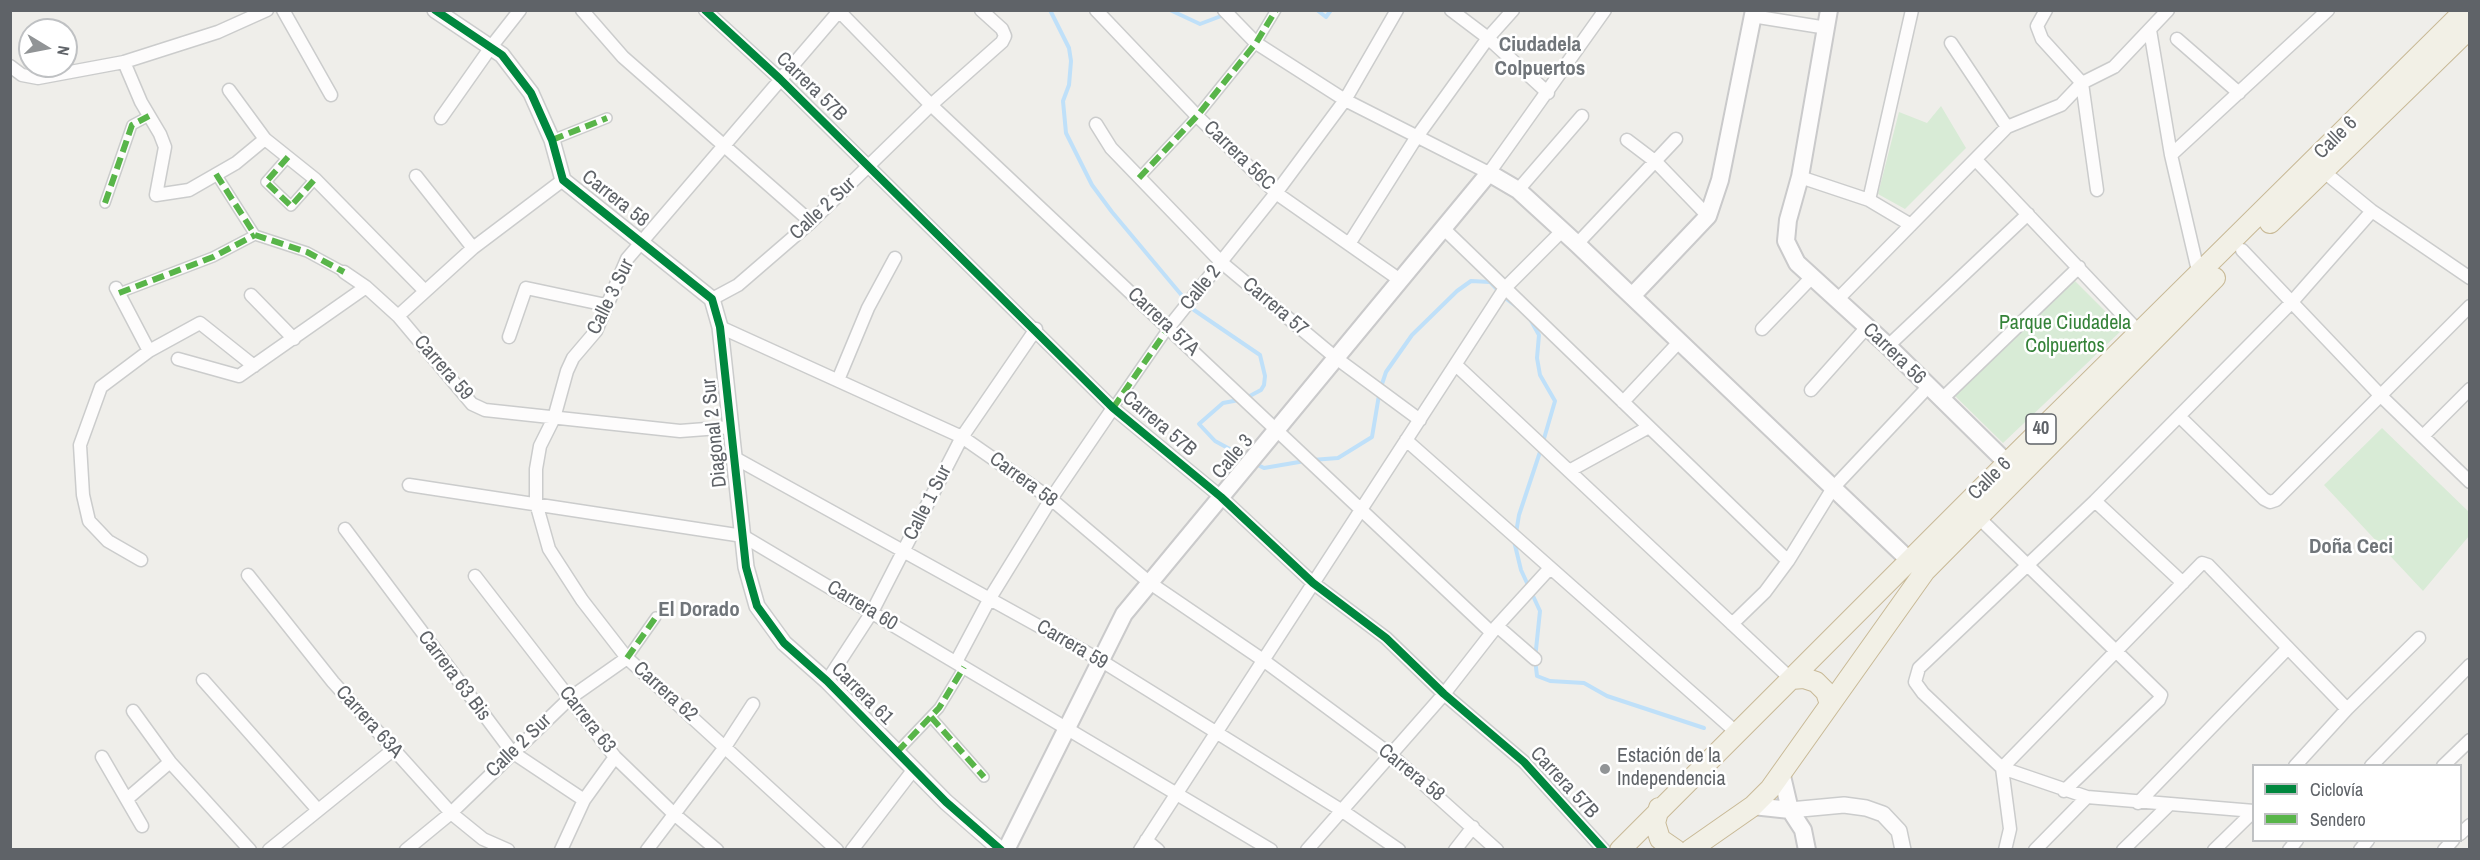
<!DOCTYPE html>
<meta charset="utf-8">
<style>
body{margin:0}
#map{position:relative;width:2480px;height:860px;overflow:hidden;background:#efeeea;font-family:"Archivo Narrow",sans-serif}
canvas{display:block}
.frame{position:absolute;inset:0;border:12px solid #5f6368;pointer-events:none}
.legend{position:absolute;left:2252px;top:764px;width:210px;height:78px;box-sizing:border-box;background:#fff;border:2px solid #bfc1c3;margin:0;padding:8px 10px;list-style:none;font-size:18px;color:#5f6368}
.legend li{display:flex;align-items:center;gap:12px;height:30px}
.legend b{width:30px;border:2px solid #bfc1c3}
.north{position:absolute;left:18px;top:18px;width:60px;height:60px;box-sizing:border-box;background:#fff;border:2px solid #bfc1c3;border-radius:50%;rotate:100deg;font-size:16px;font-weight:700;line-height:24px;text-align:center;color:#5f6368}
.north::after{content:'';display:block;margin:auto;width:21px;height:27px;background:#919496;clip-path:polygon(50% 0,100% 100%,50% 72%,0 100%)}
</style>
<div id="map">
<canvas width="2480" height="860"></canvas>
<div class="frame"></div>
<ul class="legend">
<li><b style="height:8px;background:#00873e"></b>Ciclovía</li>
<li><b style="height:8px;background:#58b549"></b>Sendero</li>
</ul>
<div class="north">N</div>
</div>
<script>
const ctx = document.querySelector('canvas').getContext('2d');
ctx.lineJoin = 'round';
function fill(path, color) { ctx.fillStyle = color; ctx.fill(path, 'evenodd'); }
const poly = rows => new Path2D(rows.map(r => 'M' + r).join(''));
function strokePath(path, color, width, dash) { ctx.strokeStyle = color; ctx.lineWidth = width; ctx.lineCap = dash ? 'butt' : 'round'; ctx.setLineDash(dash || []); ctx.stroke(path); }
function drawText(font, color, halo, rows, align = 'center') {
  ctx.font = font + ' "Archivo Narrow",sans-serif'; ctx.lineWidth = 5; ctx.setLineDash([]); ctx.textBaseline = 'middle'; ctx.strokeStyle = halo; ctx.fillStyle = color; for (const [text, x, y, turn = 0] of rows) {
    ctx.save(); ctx.translate(x, y); ctx.rotate((+turn || 0) * Math.PI / 180); ctx.textAlign = isNaN(turn) ? turn : align; if (halo) ctx.strokeText(text, 0, 0); ctx.fillText(text, 0, 0); ctx.restore();
  }
}
fill(poly([
 [1941,106,1966,148,1905,209,1878,194,1899,112,1927,123],
 [2073,279,2123,329,2003,443,1954,395],
 [2382,428,2469,512,2469,536,2423,591,2324,485]
]), '#d8ebd6');
strokePath(poly([
 [1050,10,1069,48,1071,61,1069,85,1063,101,1066,133,1092,185,1112,212,1194,310,1260,355,1265,376,1264,385,1261,390,1246,398],
 [1170,10,1200,24,1237,10],
 [1317,10,1326,17,1331,10],
 [1530,319,1539,335,1537,358,1540,375,1555,401,1543,442],
 [1381,387,1386,372,1412,335,1457,291,1471,281,1490,282,1505,298,1516,306],
 [1239,400,1223,403,1199,424,1215,441,1248,459],
 [1312,460,1338,458,1372,437,1379,395],
 [1254,463,1264,468,1305,461],
 [1516,533,1519,515,1541,449],
 [1514,541,1521,570,1540,611,1535,659,1537,676,1550,681,1584,683,1607,696,1704,728]
]), '#bfe0f9', 4);
const pedestrian = poly([
 [552,140,607,118],
 [288,157,266,182,291,206,315,179],
 [216,174,255,235,307,252,344,272],
 [1139,178,1197,116,1256,43,1276,10],
 [105,203,132,125,149,116],
 [119,293,213,257,255,235],
 [1113,408,1169,327],
 [627,658,656,617],
 [931,717,984,777],
 [897,752,939,708,964,667]
]);
const minor = poly([
 [283,10,331,95],
 [582,10,623,57,811,222],
 [705,10,780,79,1113,408,1221,497,1313,583,1386,638,1444,694,1524,762,1604,850],
 [838,10,931,105,1491,632],
 [1096,10,1197,116,1276,193,1400,280],
 [1224,10,1256,43,1345,100,1489,173,1605,10],
 [1451,10,1488,38,1548,93],
 [2046,10,2037,26,2042,39,2082,83,2097,190],
 [1752,16,1827,28],
 [2150,30,2171,155,2199,275],
 [2177,39,2239,93],
 [1951,43,2007,127],
 [124,62,141,102,160,134,165,147,156,195,189,190,236,163,265,139],
 [10,66,22,75,38,78,124,62,218,32,267,10],
 [229,90,265,139,315,179,424,290],
 [441,118,491,47,520,10],
 [1096,124,1111,148,1221,262,1336,358,1420,420],
 [1627,140,1656,162,1708,216],
 [2171,155,2328,10],
 [1976,160,2139,332],
 [2323,171,2372,211,2470,278],
 [416,176,473,248],
 [1800,177,1869,200,1911,225],
 [1518,190,1582,116],
 [1869,200,1912,10],
 [1443,228,1788,561],
 [1349,244,1416,138,1488,38,1513,10],
 [1577,244,1676,139],
 [2242,250,2382,397,2470,482],
 [344,272,366,287,398,316,472,404,485,410,680,431,732,427],
 [116,288,149,351],
 [251,295,294,339],
 [712,299,738,285,811,222,931,105,1002,42,1005,36,1002,29,981,10],
 [1837,300,2007,127,2061,105,2082,83,2114,67,2168,10],
 [398,316,473,248,563,180],
 [720,327,962,437,1051,499,1150,583,1263,660,1390,754,1497,850],
 [1169,327,1276,193,1345,100,1397,10],
 [1762,329,1812,277],
 [509,337,526,288,606,305],
 [1888,346,2028,214],
 [178,359,239,376,366,287],
 [1456,365,1791,679],
 [838,380,868,308,895,258],
 [1811,390,1867,327],
 [1941,400,2079,267],
 [1623,402,1678,343],
 [2179,416,2264,499,2270,502,2276,500,2470,306],
 [2423,436,2470,389],
 [1406,440,1736,732],
 [735,458,1100,660,1341,810,1399,850],
 [1569,471,1649,427],
 [409,485,743,536,1271,850],
 [2095,501,2183,583],
 [1977,516,2161,695,2159,700,2064,791],
 [345,529,512,752,584,800],
 [141,560,108,541,89,521,83,495,80,445,101,387,149,351,200,323,254,366],
 [248,575,333,682,451,813,483,839,508,850],
 [475,576,615,757,674,814,717,850],
 [1732,624,1765,592,1788,561,1833,488,1928,387],
 [1497,626,1535,659],
 [956,662,990,598,1051,499,1113,408],
 [203,680,318,810],
 [827,681,872,612,962,437,1036,329],
 [133,711,170,762,250,850],
 [102,757,142,826],
 [2295,766,2347,709,2419,638],
 [2371,766,2470,665],
 [2443,766,2470,740],
 [127,799,170,762],
 [2138,803,2287,649],
 [2254,811,2087,797,2002,768,1923,693,1915,682,1919,668,2095,501,2291,303,2372,211],
 [2460,834,2470,825],
 [1146,840,1158,850],
 [269,850,394,749],
 [406,850,451,813,570,698,627,658],
 [561,850,584,800,615,757],
 [647,850,725,747,753,704],
 [837,850,627,658,582,600,549,549,536,503,536,469,540,446,554,418,567,371,573,358,596,331,627,259,840,10],
 [852,850,914,769],
 [1140,850,1505,288,1562,231],
 [1307,850,1444,694,1497,626,1550,568],
 [1455,850,1473,827],
 [2005,850,2010,829,2002,768,2202,563,2208,565,2347,709],
 [2035,850,2087,797],
 [2123,850,2169,805],
 [2214,850,2254,811],
 [2289,850,2297,840],
 [2360,850,2368,840],
 [2444,850,2453,840]
]);
const tertiary = poly([
 [435,10,502,55,531,93,552,140,563,180,712,299,720,327,746,567,757,606,784,643,827,681,946,802,1001,850],
 [1790,810,1844,805,1866,808,1883,814,1899,831,1903,850]
]);
const secondary = poly([
 [1829,10,1800,177,1788,220,1786,241,1797,263,1888,346,2007,463],
 [1633,295,1708,216,1720,180,1754,10],
 [1782,776,1790,810,1803,830,1807,850],
 [1753,806,1790,810],
 [1006,850,1124,614,1489,173,1518,190,1577,244,1910,561]
]);
const trunk = poly([
 [2270,223,2470,28],
 [1791,679,1804,678,1816,682,1826,692,1830,704],
 [1659,808,1655,823,1660,839,1676,850],
 [1620,850,2007,463,2465,10],
 [1690,850,1753,806,1770,789,1925,571,2215,278]
]);
strokePath(pedestrian, '#cbcccc', 12);
strokePath(minor, '#cbcccc', 15);
strokePath(tertiary, '#cbcccc', 18);
strokePath(secondary, '#cacacb', 20);
strokePath(trunk, '#c8b996', 22);
strokePath(pedestrian, '#fdfcfc', 9);
strokePath(minor, '#fdfcfc', 12);
strokePath(tertiary, '#fdfcfc', 15);
strokePath(secondary, '#fdfcfc', 16);
strokePath(trunk, '#f2f0e6', 20);
strokePath(poly([
 [552,140,607,118],
 [288,157,266,182,291,206,315,179],
 [216,174,255,235,307,252,344,272],
 [1139,178,1197,116,1256,43,1276,10],
 [105,203,132,125,149,116],
 [119,293,213,257,255,235],
 [1113,408,1169,327],
 [627,658,656,617],
 [931,717,984,777],
 [897,752,939,708,964,667]
]), '#58b549', 6, [12, 6]);
strokePath(poly([
 [435,10,502,55,531,93,552,140,563,180,712,299,720,327,746,567,757,606,784,643,827,681,946,802,1001,850],
 [705,10,780,79,1113,408,1221,497,1313,583,1386,638,1444,694,1524,762,1604,850]
]), '#00873e', 8);
for (const [x, y, r, color] of [
 [1605,769,6,"#919496"]
]) { const dot = new Path2D(); dot.arc(x, y, r, 0, 2 * Math.PI); ctx.fillStyle = color; ctx.fill(dot); strokePath(dot, '#fff', 2); }
for (const [x, y, w] of [
 [2041,429,30]
]) { const box = new Path2D(); box.roundRect(x - w / 2, y - 15, w, 30, 4.5); ctx.fillStyle = '#fff'; ctx.fill(box); strokePath(box, '#5f6368', 1.5); }
drawText('bold 18px', '#5f6368', null, [
 ["40",2041,429]
]);
drawText('20px', '#5f6368', '#fff', [
 ["Carrera 57B",811,87,44],
 ["Calle 6",2336,138,-45],
 ["Carrera 56C",1239,156,44],
 ["Carrera 58",615,199,38],
 ["Calle 2 Sur",823,209,-43],
 ["Calle 2",1201,288,-51],
 ["Calle 3 Sur",611,297,-64],
 ["Carrera 57",1275,307,40],
 ["Carrera 57A",1163,322,43],
 ["Carrera 56",1894,354,44],
 ["Carrera 59",443,368,49],
 ["Carrera 57B",1159,424,40],
 ["Diagonal 2 Sur",715,433,-96],
 ["Calle 3",1233,457,-50],
 ["Calle 6",1990,479,-45],
 ["Carrera 58",1023,480,36],
 ["Calle 1 Sur",928,503,-63],
 ["Carrera 60",862,606,31],
 ["Carrera 59",1072,645,30],
 ["Carrera 63 Bis",454,676,53],
 ["Carrera 62",665,692,42],
 ["Carrera 61",862,694,45],
 ["Carrera 63",587,720,52],
 ["Carrera 63A",369,722,48],
 ["Calle 2 Sur",519,746,-44],
 ["Carrera 58",1411,773,39],
 ["Carrera 57B",1564,783,47]
]);
drawText('20px', '#348238', '#fff', [
 ["Parque Ciudadela",2065,324],
 ["Colpuertos",2065,347]
]);
drawText('20px', '#5f6368', '#fff', [
 ["Estación de la",1617,757],
 ["Independencia",1617,780]
], 'left');
drawText('bold 21px', '#70757a', '#fff', [
 ["Ciudadela",1540,45],
 ["Colpuertos",1540,69],
 ["Doña Ceci",2351,547],
 ["El Dorado",699,610]
]);
</script>
